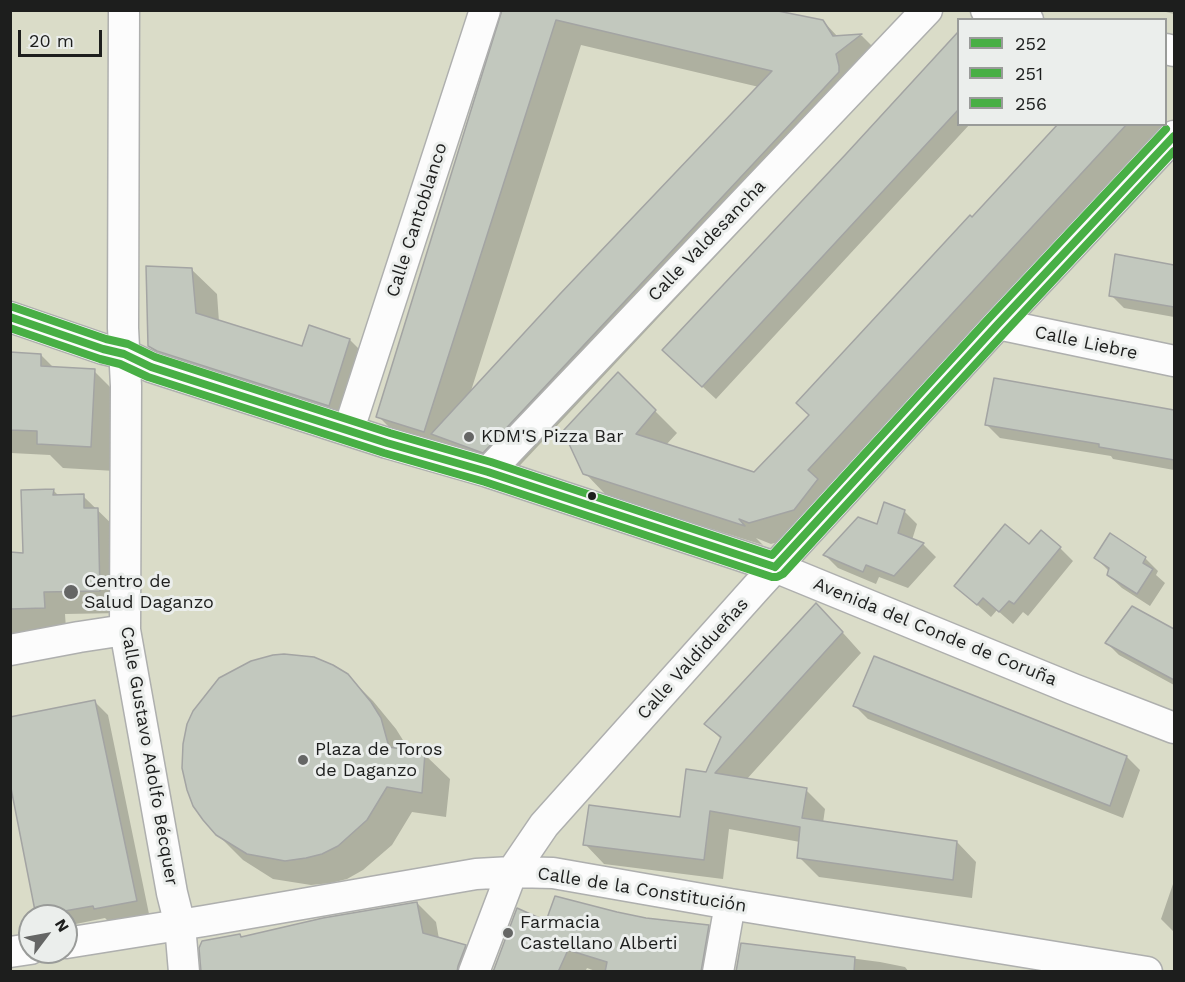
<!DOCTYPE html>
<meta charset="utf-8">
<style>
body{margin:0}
#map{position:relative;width:1185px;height:982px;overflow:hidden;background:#ecedec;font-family:"Work Sans",sans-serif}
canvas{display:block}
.frame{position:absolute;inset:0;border:12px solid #1d1e1d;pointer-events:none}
.legend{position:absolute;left:957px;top:18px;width:210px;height:108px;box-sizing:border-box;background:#ebeeec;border:2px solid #999b99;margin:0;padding:8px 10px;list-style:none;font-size:18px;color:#1d1e1d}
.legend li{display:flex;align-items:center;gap:12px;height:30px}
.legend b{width:30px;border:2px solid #999b99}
.north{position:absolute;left:18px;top:904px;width:60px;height:60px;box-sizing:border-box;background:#ebeeec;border:2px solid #999b99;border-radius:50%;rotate:58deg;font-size:16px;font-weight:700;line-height:24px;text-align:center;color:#1d1e1d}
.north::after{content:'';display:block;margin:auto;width:21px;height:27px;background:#656665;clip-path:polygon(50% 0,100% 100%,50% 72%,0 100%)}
.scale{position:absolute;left:18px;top:30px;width:84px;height:27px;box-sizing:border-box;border:3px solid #1d1e1d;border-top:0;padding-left:8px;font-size:18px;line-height:21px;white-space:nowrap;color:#1d1e1d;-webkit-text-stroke:4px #ebeeec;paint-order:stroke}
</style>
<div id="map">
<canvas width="1185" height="982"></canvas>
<div class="frame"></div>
<ul class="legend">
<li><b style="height:8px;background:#48af45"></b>252</li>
<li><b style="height:8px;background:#48af45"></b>251</li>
<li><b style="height:8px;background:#48af45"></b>256</li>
</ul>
<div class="north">N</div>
<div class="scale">20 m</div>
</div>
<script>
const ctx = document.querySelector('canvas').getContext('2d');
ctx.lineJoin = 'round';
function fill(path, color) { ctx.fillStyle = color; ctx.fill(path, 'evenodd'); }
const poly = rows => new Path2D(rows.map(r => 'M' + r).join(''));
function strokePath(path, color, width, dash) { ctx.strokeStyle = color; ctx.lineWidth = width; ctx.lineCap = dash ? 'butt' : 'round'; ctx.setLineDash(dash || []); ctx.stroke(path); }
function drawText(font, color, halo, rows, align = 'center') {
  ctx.font = font + ' "Work Sans",sans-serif'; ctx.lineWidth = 6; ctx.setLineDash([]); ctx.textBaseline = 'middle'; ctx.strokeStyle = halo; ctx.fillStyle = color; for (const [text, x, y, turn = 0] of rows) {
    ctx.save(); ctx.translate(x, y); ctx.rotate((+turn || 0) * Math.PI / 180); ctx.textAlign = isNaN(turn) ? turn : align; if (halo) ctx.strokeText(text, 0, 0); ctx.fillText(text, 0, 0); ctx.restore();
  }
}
fill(poly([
 [10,11,1174,11,1174,971,11,971],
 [958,20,1166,20,1166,124,958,124],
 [30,916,66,916,66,952,30,952]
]), '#dadcc8');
fill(poly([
 [503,10,823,21,838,37,862,36,887,61,864,98,509,477,404,442,378,416],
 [581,45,759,87,470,394],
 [1158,10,1174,10,1174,14],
 [953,40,958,45,958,124,970,124,716,399,677,363],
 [1060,124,1163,124,1166,128,816,531,771,544,756,538,763,545,607,496,585,473,618,374,677,433,666,445,754,474,811,415,972,219],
 [1116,256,1174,266,1174,317,1124,308,1111,295],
 [191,269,217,294,219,322,303,348,350,340,375,365,354,430,175,371,149,346],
 [10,354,41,355,54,368,94,371,119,396,115,471,63,468,50,455,11,453],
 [995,380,1174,412,1174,470,1113,459,1111,456,1000,438,987,425],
 [53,490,59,496,83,496,120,532,121,613,65,614,66,629,30,630,29,651,10,650,10,553,24,554],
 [904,511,917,524,912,540,923,544,936,557,908,588,879,577,876,584,838,568,825,555],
 [1029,546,1060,548,1073,561,1028,616,1023,612,1013,624,997,610,991,617,956,586],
 [1096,558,1145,558,1158,571,1156,575,1165,583,1150,606,1122,588,1108,575,1109,571],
 [1132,608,1174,631,1174,685,1119,655,1107,643],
 [835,624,861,653,746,780,806,790,825,809,823,823,957,842,976,862,972,898,819,877,799,857,800,842,729,829,723,879,604,864,585,844,682,819,707,774,722,740,706,724],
 [875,657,1127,757,1140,770,1123,818,868,719,855,706],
 [347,675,373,701,396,729,406,745,408,751,424,754,450,779,446,817,412,812,392,845,363,870,347,879,331,883,311,885,273,879,243,860,217,834],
 [95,702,108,715,149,914,108,921,105,918,66,926,66,916,37,916,10,774],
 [1173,884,1174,885,1174,932,1161,919],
 [417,903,436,922,439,939,465,946,484,965,482,972,202,972,236,939],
 [646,919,708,927,727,946,722,972,598,972,587,968,585,972,494,972,547,923],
 [742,944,880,962,905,967,909,972,737,972]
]), '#0003');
const building = poly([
 [502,10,773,10,823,20,833,36,862,34,836,54,839,66,839,72,483,453,431,434,559,295,772,71,556,20,424,432,376,417,502,10],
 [958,32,958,110,702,387,662,350,846,154,958,32],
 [1058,124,1127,124,808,470,818,479,794,510,749,523,739,519,745,526,583,474,563,431,618,372,656,410,636,434,754,472,809,415,796,403,970,215,972,217,1058,124],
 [1115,254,1174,265,1174,307,1109,296,1115,254],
 [146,266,192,268,196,313,302,346,309,325,350,339,329,406,157,351,148,346,146,266],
 [10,352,41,354,41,366,95,369,91,447,37,444,37,431,10,430,10,352],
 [994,378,1174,410,1174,460,1099,447,1099,444,985,425,994,378],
 [54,489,53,495,84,494,84,508,98,508,100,591,44,592,45,608,10,609,10,552,23,553,21,490,54,489],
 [884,502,905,510,898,533,924,543,894,576,866,565,863,572,823,555,858,517,877,524,884,502],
 [1005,524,1029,544,1041,530,1061,547,1014,604,1009,601,999,612,983,598,977,605,954,586,1005,524],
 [1110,533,1146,557,1143,563,1153,569,1137,594,1107,575,1109,568,1094,558,1110,533],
 [816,603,843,632,715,773,807,788,802,818,957,841,953,880,797,858,800,827,710,811,704,860,583,845,589,805,680,817,686,769,706,772,721,737,704,724,816,603],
 [1132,606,1174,629,1174,680,1105,643,1132,606],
 [284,654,314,657,333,665,348,674,371,702,381,718,389,747,425,753,422,793,387,787,367,820,338,846,322,854,306,858,285,861,247,854,216,835,203,820,193,806,187,790,182,768,183,744,187,724,193,711,219,678,251,661,273,655,284,654],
 [874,656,1127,756,1110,806,853,706,874,656],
 [95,700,137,901,94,909,93,906,36,916,10,783,10,717,95,700],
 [555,896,617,912,646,918,709,925,701,972,605,972,607,962,568,950,558,972,493,972,517,908,546,921,555,896],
 [417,902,423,933,466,945,458,966,457,972,201,972,199,948,202,941,240,934,241,937,323,918,417,902],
 [741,943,855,957,854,972,736,972,741,943]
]);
fill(building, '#c2c8be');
strokePath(building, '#a3a4a3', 1.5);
const street = poly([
 [124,10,123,328,126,386,125,630,172,893,180,925,184,972],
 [986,10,1028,20],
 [1166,49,1174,51],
 [10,317,103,349,124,354,151,367,387,443,488,472,775,567,1073,689,1174,728],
 [998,324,1174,361],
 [349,429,485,10],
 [488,472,927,10],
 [10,650,79,637,125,630],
 [66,943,204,921,476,874,512,872,553,873,730,904,1147,972],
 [10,952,30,949],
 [474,972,512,872,544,825,756,588,998,324,1174,136],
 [718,972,730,904]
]);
strokePath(street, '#aeafae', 33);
strokePath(street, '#fcfcfc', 30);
strokePath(poly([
 [10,317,103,349,124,354,151,367,387,443,488,472,775,567],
 [775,567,998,324,1174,136]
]), '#48af45', 8);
strokePath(poly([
 [10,328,100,359,120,364,148,377,384,453,485,482,772,577,777,577,783,574,1006,331,1174,151]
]), '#48af45', 8);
strokePath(poly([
 [13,307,106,339,128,344,155,357,390,433,491,462,772,555,990,317,1166,129]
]), '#48af45', 8);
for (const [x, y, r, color] of [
 [469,437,6,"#656665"],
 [592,496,5,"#1d1e1d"],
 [71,592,8,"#656665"],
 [303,760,6,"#656665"],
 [508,933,6,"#656665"]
]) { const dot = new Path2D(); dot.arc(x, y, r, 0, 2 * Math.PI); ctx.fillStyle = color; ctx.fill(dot); strokePath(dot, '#ebeeec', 2); }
drawText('18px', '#1d1e1d', '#ebeeec', [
 ["Calle Cantoblanco",417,220,-72],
 ["Calle Valdesancha",707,241,-46],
 ["Calle Liebre",1086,343,12],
 ["Avenida del Conde de Coruña",935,632,22],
 ["Calle Valdidueñas",693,659,-48],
 ["Calle Gustavo Adolfo Bécquer",149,756,80],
 ["Calle de la Constitución",642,890,9]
]);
drawText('18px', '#1d1e1d', '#ebeeec', [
 ["KDM'S Pizza Bar",481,437],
 ["Centro de",84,582],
 ["Salud Daganzo",84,603],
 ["Plaza de Toros",315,750],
 ["de Daganzo",315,771],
 ["Farmacia",520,923],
 ["Castellano Alberti",520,944]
], 'left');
</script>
